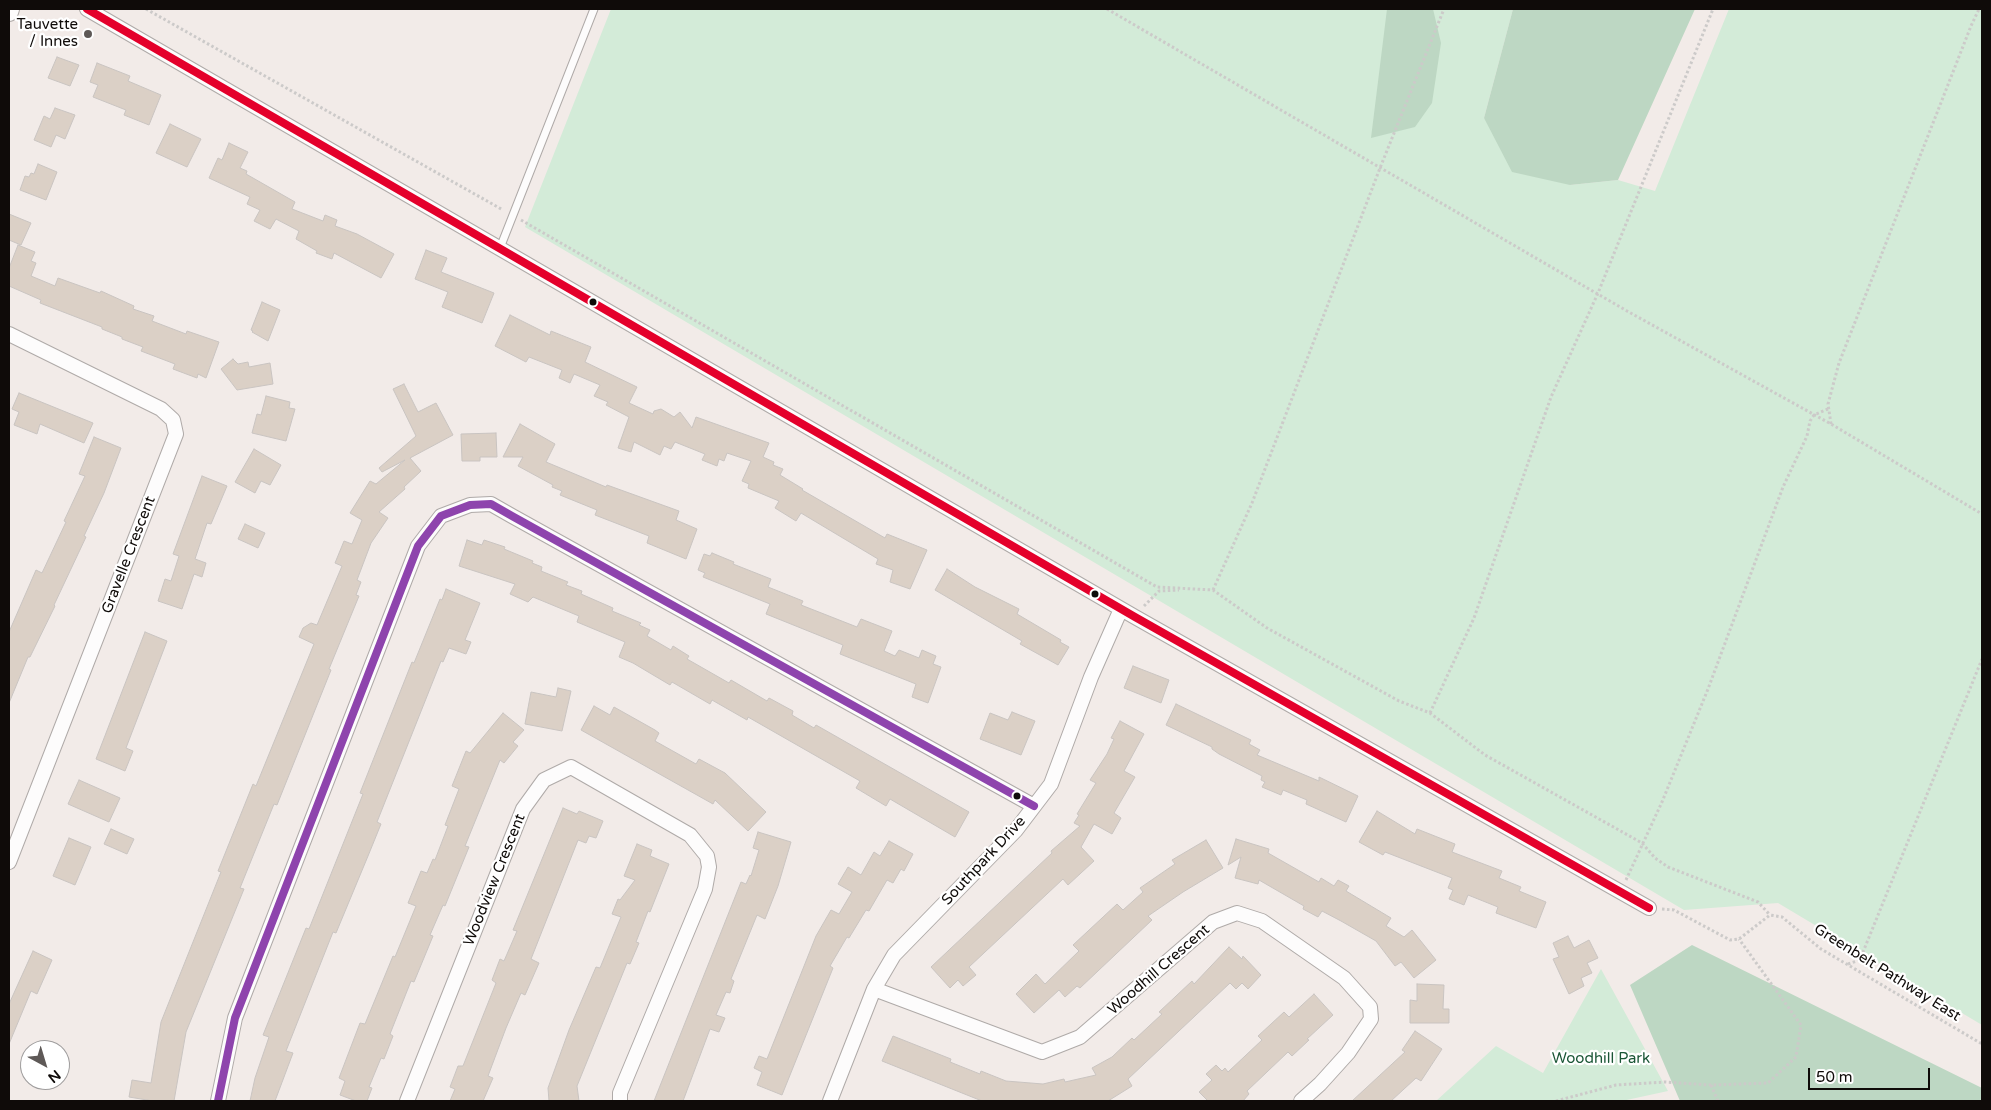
<!DOCTYPE html>
<style>
body{margin:0}
#map{position:relative;width:1991px;height:1110px;overflow:hidden;background:#f2ebe8;font-family:"Varela Round",sans-serif}
canvas{display:block}
.frame{position:absolute;inset:0;border:10px solid #0f0b09;pointer-events:none}
.north{position:absolute;left:20px;top:1040px;width:50px;height:50px;box-sizing:border-box;background:#fff;border:1px solid #9f9d9d;border-radius:50%;rotate:141deg;font-size:14px;font-weight:700;line-height:20px;text-align:center;color:#0f0b09}
.north::after{content:'';display:block;margin:auto;width:18px;height:22px;background:#5e5957;clip-path:polygon(50% 0,100% 100%,50% 72%,0 100%)}
.scale{position:absolute;left:1808px;top:1068px;width:122px;height:22px;box-sizing:border-box;border:2px solid #0f0b09;border-top:0;padding-left:6px;font-size:15px;line-height:18px;white-space:nowrap;color:#0f0b09;-webkit-text-stroke:4px #fff;paint-order:stroke}
</style>
<div id="map">
<canvas width="1991" height="1110"></canvas>
<div class="frame"></div>
<div class="north">N</div>
<div class="scale">50 m</div>
</div>
<script>
const ctx = document.querySelector('canvas').getContext('2d');
ctx.lineJoin = 'round';
function fill(path, color) { ctx.fillStyle = color; ctx.fill(path, 'evenodd'); }
const poly = rows => new Path2D(rows.map(r => 'M' + r).join(''));
function strokePath(path, color, width, dash) { ctx.strokeStyle = color; ctx.lineWidth = width; ctx.lineCap = dash ? 'butt' : 'round'; ctx.setLineDash(dash || []); ctx.stroke(path); }
function drawText(font, color, halo, rows, align = 'center') {
  ctx.font = font + ' "Varela Round",sans-serif'; ctx.lineWidth = 4.5; ctx.setLineDash([]); ctx.textBaseline = 'middle'; ctx.strokeStyle = halo; ctx.fillStyle = color; for (const [text, x, y, turn = 0] of rows) {
    ctx.save(); ctx.translate(x, y); ctx.rotate((+turn || 0) * Math.PI / 180); ctx.textAlign = isNaN(turn) ? turn : align; if (halo) ctx.strokeText(text, 0, 0); ctx.fillText(text, 0, 0); ctx.restore();
  }
}
fill(poly([
 [611,9,1513,9,1484,118,1570,185,1618,180,1655,191,1729,9,1982,9,1982,1025,1778,903,1684,910,525,227],
 [1601,969,1668,1091,1622,1101,1436,1101,1496,1046,1543,1073]
]), '#d3ebd8');
fill(poly([
 [1387,9,1433,9,1441,43,1432,103,1415,127,1371,138],
 [1513,9,1695,9,1618,180,1570,185,1512,172,1484,118],
 [1692,945,1982,1088,1982,1101,1680,1101,1630,985]
]), '#bdd7c3');
const building = poly([
 [57,57,79,65,70,86,48,78,57,57],
 [97,63,130,76,128,81,161,95,149,125,124,115,126,110,93,97,98,85,90,82,97,63],
 [55,108,75,115,65,139,56,135,51,147,34,140,44,116,50,119,55,108],
 [170,124,201,139,187,167,156,153,170,124],
 [229,143,248,152,240,168,247,171,246,174,295,202,292,209,323,221,325,215,337,220,335,226,357,234,394,254,381,278,334,253,332,259,316,253,317,251,296,239,299,231,276,219,270,229,254,221,260,210,247,204,250,197,209,178,218,158,222,160,229,143],
 [38,164,57,172,46,200,20,190,25,176,29,177,31,173,34,174,38,164],
 [9,214,31,223,21,245,9,240,9,214],
 [18,245,35,252,31,261,36,263,31,276,55,286,58,278,100,293,101,291,134,306,133,309,154,316,152,321,186,334,187,331,219,342,206,378,198,374,197,378,173,369,175,364,141,351,143,347,122,339,122,337,102,329,102,327,40,303,41,300,9,286,9,268,18,245],
 [426,250,447,258,441,272,494,293,482,323,442,307,448,292,415,279,426,250],
 [262,302,280,310,268,341,252,332,253,331,251,330,262,302],
 [510,315,550,335,551,331,591,347,585,362,637,387,629,403,653,414,654,411,661,409,674,417,680,412,692,428,696,417,769,443,763,457,774,462,773,465,783,469,780,475,803,489,802,490,885,538,887,534,927,550,910,589,890,582,893,570,876,564,878,559,801,513,796,521,775,508,779,501,748,488,749,484,742,481,751,461,727,453,724,461,719,459,717,466,702,460,705,454,675,442,671,449,664,446,660,455,634,442,631,452,618,448,629,417,606,405,608,402,594,396,600,385,574,374,570,383,559,378,562,370,529,357,526,362,495,346,510,315],
 [233,359,238,364,248,362,249,367,270,363,273,384,237,390,221,369,233,359],
 [404,384,418,412,436,403,453,435,410,458,421,471,404,487,405,489,379,512,388,518,371,543,357,580,361,582,356,595,359,596,329,669,331,670,277,805,274,804,240,888,244,889,186,1032,174,1101,153,1101,129,1097,132,1080,151,1083,161,1022,221,872,218,871,253,784,256,786,314,644,299,637,303,628,311,623,317,625,342,566,335,563,344,541,352,544,362,520,350,513,370,481,376,484,405,460,382,472,379,468,416,436,393,389,404,384],
 [19,393,93,423,84,443,40,424,37,434,14,425,19,412,12,409,19,393],
 [266,396,290,402,289,408,295,409,286,441,252,433,257,414,261,415,266,396],
 [520,424,555,444,546,462,606,487,607,485,679,511,676,520,697,529,686,559,647,543,649,536,595,515,597,510,560,495,562,491,552,487,553,485,518,466,523,457,503,457,520,424],
 [496,433,497,457,480,457,480,461,462,461,461,434,496,433],
 [94,437,121,448,104,493,84,536,86,537,54,605,55,606,30,657,28,657,9,703,9,632,36,570,42,573,66,522,64,521,85,476,79,474,94,437],
 [254,449,281,465,270,485,261,481,255,493,235,482,254,449],
 [202,476,227,486,211,524,207,523,195,559,206,563,202,577,194,574,182,609,158,601,165,579,171,581,179,556,173,554,202,476],
 [245,524,265,533,258,548,238,539,245,524],
 [467,540,482,545,484,540,505,547,504,549,533,561,532,563,542,567,541,571,568,582,566,585,582,591,581,594,613,608,612,611,641,623,639,625,650,630,647,636,671,650,673,646,689,656,687,659,729,683,731,680,767,701,769,698,793,711,792,715,814,728,816,725,969,812,955,837,890,799,886,806,856,788,860,781,748,717,747,720,712,700,710,704,672,682,670,685,633,663,619,657,625,642,577,622,579,616,533,597,528,602,510,594,515,584,459,566,467,540],
 [712,553,734,562,733,564,771,579,768,587,803,601,801,605,857,627,861,619,892,631,884,651,895,656,899,650,919,658,922,650,936,656,933,664,941,667,928,703,912,697,916,684,840,654,843,645,766,614,770,604,703,577,705,573,698,570,704,554,710,556,712,553],
 [947,569,975,587,1019,609,1017,614,1061,640,1060,642,1069,647,1058,665,1020,644,1022,641,935,590,947,569],
 [446,589,480,603,465,640,471,642,466,654,449,648,443,662,441,661,377,822,381,824,368,856,336,933,333,932,286,1051,293,1053,275,1101,250,1101,255,1078,269,1037,263,1035,306,928,309,929,363,794,360,793,412,662,414,663,440,599,442,600,446,589],
 [145,632,167,641,126,748,133,751,125,771,96,759,145,632],
 [1133,666,1169,680,1161,703,1124,688,1133,666],
 [558,688,571,691,562,731,525,724,531,692,556,697,558,688],
 [1176,704,1251,740,1249,744,1260,750,1257,755,1319,781,1319,777,1358,796,1346,822,1306,804,1307,800,1283,790,1281,795,1262,787,1265,782,1261,780,1262,776,1219,754,1212,749,1212,747,1166,725,1176,704],
 [594,706,610,715,614,707,655,730,659,733,655,741,696,764,699,759,725,773,766,812,748,831,715,800,713,804,581,730,594,706],
 [1012,712,1035,721,1021,755,980,739,990,713,1008,720,1012,712],
 [503,713,524,730,513,742,518,746,504,763,500,760,465,846,469,847,445,906,443,905,430,935,433,936,414,982,411,981,390,1034,393,1036,384,1059,381,1058,369,1087,372,1088,367,1101,356,1101,340,1095,345,1081,339,1078,360,1023,365,1024,393,956,395,957,416,906,408,903,421,871,427,873,433,859,435,860,448,826,445,825,459,789,452,786,466,751,470,753,503,713],
 [1120,721,1144,734,1124,771,1135,777,1114,813,1121,818,1112,834,1094,824,1081,847,1094,861,1068,885,1063,879,969,967,976,975,963,986,958,980,950,988,931,967,1052,853,1051,851,1080,826,1074,823,1079,815,1077,814,1096,783,1090,780,1107,754,1114,739,1111,738,1120,721],
 [79,780,120,798,109,822,68,804,79,780],
 [563,808,577,814,579,811,603,821,596,838,589,836,586,843,578,840,531,959,539,963,525,995,521,993,506,1028,488,1076,493,1078,483,1101,450,1101,455,1089,450,1087,458,1066,463,1066,496,983,492,980,500,959,504,961,517,931,513,930,563,808],
 [1377,811,1415,834,1417,829,1455,844,1452,852,1502,871,1499,878,1521,887,1519,891,1546,902,1536,928,1496,913,1498,907,1468,895,1464,905,1449,899,1453,890,1448,888,1452,878,1385,852,1383,855,1359,842,1377,811],
 [111,829,134,839,127,854,104,844,111,829],
 [758,832,791,842,778,886,765,919,757,915,731,979,734,981,730,993,726,992,716,1015,725,1018,719,1032,710,1029,683,1101,654,1101,741,882,746,884,750,875,751,876,759,850,753,848,758,832],
 [69,838,91,847,75,885,53,876,69,838],
 [1236,839,1269,849,1268,853,1319,882,1321,878,1334,886,1338,880,1349,886,1346,891,1391,918,1386,926,1404,937,1412,930,1436,960,1414,978,1401,962,1395,966,1376,941,1341,921,1322,911,1318,917,1303,909,1304,906,1259,880,1258,884,1235,878,1241,857,1228,865,1236,839],
 [1206,840,1223,868,1183,892,1148,916,1152,920,1080,988,1077,986,1065,997,1059,990,1034,1013,1016,994,1036,974,1045,984,1079,951,1073,945,1117,904,1123,910,1143,892,1140,888,1175,864,1172,860,1206,840],
 [889,841,913,854,904,871,901,869,893,883,887,880,869,911,866,910,849,938,847,937,830,966,833,968,782,1095,757,1085,762,1072,754,1068,759,1056,767,1059,816,936,831,910,839,914,852,892,838,884,848,867,861,875,874,852,880,856,889,841],
 [637,844,652,850,650,856,669,864,650,912,648,911,636,942,639,943,630,964,627,963,577,1086,579,1101,549,1101,548,1088,569,1030,596,967,600,968,621,917,612,914,618,899,620,900,635,880,624,876,637,844],
 [1568,936,1574,948,1589,940,1598,958,1587,963,1592,973,1581,978,1584,986,1569,994,1553,959,1559,957,1553,943,1568,936],
 [1229,947,1242,959,1243,956,1261,975,1248,989,1242,983,1236,989,1230,983,1128,1079,1132,1086,1108,1101,982,1101,882,1061,893,1036,951,1059,950,1062,980,1074,981,1071,1006,1081,1043,1084,1064,1079,1065,1082,1096,1075,1092,1068,1112,1057,1132,1038,1134,1040,1162,1014,1159,1012,1192,981,1194,984,1229,947],
 [33,951,52,960,37,994,31,991,9,1044,9,1004,33,951],
 [1417,984,1444,985,1443,1009,1449,1009,1449,1023,1410,1023,1410,1000,1417,1001,1417,984],
 [1314,994,1333,1015,1307,1039,1309,1040,1292,1056,1288,1052,1247,1091,1249,1094,1243,1101,1208,1101,1199,1092,1212,1080,1206,1074,1216,1065,1222,1071,1225,1068,1228,1072,1262,1040,1258,1036,1284,1012,1289,1017,1314,994],
 [1415,1031,1442,1049,1421,1081,1416,1078,1391,1101,1352,1101,1405,1052,1402,1050,1415,1031]
]);
fill(building, '#dbd0c6');
strokePath(building, '#c9c4c1', 1);
const service = poly([
 [500,248,594,9]
]);
const minor = poly([
 [87,9,1135,617,1649,908],
 [9,334,161,409,173,420,176,434,9,862],
 [874,989,1042,1052,1080,1037,1213,922,1237,913,1262,921,1344,978,1370,1007,1371,1019,1348,1053,1320,1084,1301,1101],
 [218,1101,235,1018,418,546,441,516,470,505,491,504,512,516,1034,806],
 [407,1101,523,809,544,780,571,767,690,835,707,856,709,867,705,889,620,1093,620,1101],
 [830,1101,874,989,894,955,1016,830,1051,784,1091,677,1121,609]
]);
const tertiary = poly([
 [9,12,10,9]
]);
strokePath(service, '#afaaa8', 9);
strokePath(minor, '#afaaa8', 16);
strokePath(tertiary, '#afaaa8', 20);
strokePath(poly([
 [146,9,503,210],
 [1107,9,1627,311,1831,424,1982,514],
 [521,220,1157,587,1213,590,1267,628,1399,701,1430,713,1485,755,1642,843,1655,858,1668,867,1758,902,1770,915],
 [1831,424,1828,404,1839,363,1971,26,1979,9],
 [1213,590,1252,503,1380,168,1444,9],
 [1144,606,1159,591,1179,590],
 [1430,713,1474,618,1551,397,1598,293,1713,9],
 [1626,880,1662,802,1708,689,1783,487,1807,436,1810,421,1814,415,1828,409],
 [1662,909,1674,910,1730,940,1739,939,1770,915,1782,917,1821,949,1982,1044],
 [1848,964,1857,961,1861,957,1982,659],
 [1711,1085,1718,1101],
 [1556,1101,1616,1085,1665,1082,1711,1085,1768,1083,1796,1057,1801,1025,1739,939]
]), '#cccac9', 3, [2.5, 2.5]);
strokePath(service, '#fdfcfc', 7);
strokePath(minor, '#fdfcfc', 14);
strokePath(tertiary, '#fdfcfc', 18);
strokePath(poly([
 [87,9,1135,617,1649,908]
]), '#e4002b', 8);
strokePath(poly([
 [218,1101,235,1018,418,546,441,516,470,505,491,504,512,516,1034,806]
]), '#8e44ad', 8);
for (const [x, y, r, color] of [
 [88,34,5,"#5e5957"],
 [593,302,4.5,"#0f0b09"],
 [1095,594,4.5,"#0f0b09"],
 [1017,796,4.5,"#0f0b09"]
]) { const dot = new Path2D(); dot.arc(x, y, r, 0, 2 * Math.PI); ctx.fillStyle = color; ctx.fill(dot); strokePath(dot, '#fff', 2); }
drawText('15px', '#0f0b09', '#fff', [
 ["Tauvette",78,25],
 ["/ Innes",78,42]
], 'right');
drawText('15px', '#0f0b09', '#fff', [
 ["Gravelle Crescent",129,555,-69],
 ["Southpark Drive",984,861,-47],
 ["Woodview Crescent",495,880,-68],
 ["Woodhill Crescent",1159,970,-41],
 ["Greenbelt Pathway East",1887,973,32]
]);
drawText('15px', '#1a5636', '#fff', [
 ["Woodhill Park",1601,1059]
]);
</script>
